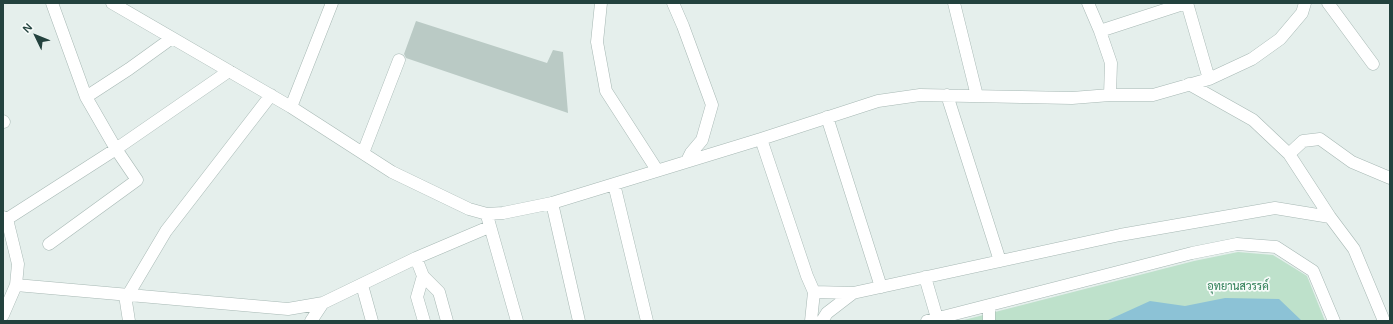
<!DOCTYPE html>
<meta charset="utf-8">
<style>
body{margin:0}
#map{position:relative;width:1393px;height:324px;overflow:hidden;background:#e5efec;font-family:Arial,sans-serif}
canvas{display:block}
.frame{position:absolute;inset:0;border:4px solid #23423e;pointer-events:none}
.north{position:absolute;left:16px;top:16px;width:40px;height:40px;-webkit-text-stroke:3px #f6fbf9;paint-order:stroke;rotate:313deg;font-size:11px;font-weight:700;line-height:16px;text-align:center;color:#23423e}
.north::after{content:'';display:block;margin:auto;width:14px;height:18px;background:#23423e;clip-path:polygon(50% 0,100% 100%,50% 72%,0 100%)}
</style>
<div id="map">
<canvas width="1393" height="324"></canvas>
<div class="frame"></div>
<div class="north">N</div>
</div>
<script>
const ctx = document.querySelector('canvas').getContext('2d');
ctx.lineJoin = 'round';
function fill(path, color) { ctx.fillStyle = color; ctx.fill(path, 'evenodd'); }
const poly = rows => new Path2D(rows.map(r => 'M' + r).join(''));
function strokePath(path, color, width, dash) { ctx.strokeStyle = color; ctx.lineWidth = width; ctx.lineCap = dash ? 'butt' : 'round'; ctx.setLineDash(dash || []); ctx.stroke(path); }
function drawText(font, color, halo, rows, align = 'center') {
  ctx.font = font + ' Arial,Sarabun,sans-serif'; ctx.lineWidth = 3.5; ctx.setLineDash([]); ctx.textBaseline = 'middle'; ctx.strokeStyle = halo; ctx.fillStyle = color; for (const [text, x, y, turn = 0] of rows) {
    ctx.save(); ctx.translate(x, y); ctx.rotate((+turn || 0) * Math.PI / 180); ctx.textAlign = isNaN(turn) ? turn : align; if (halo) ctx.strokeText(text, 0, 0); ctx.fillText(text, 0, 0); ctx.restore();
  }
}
fill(poly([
 [1238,252,1273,255,1307,276,1325,321,960,321,1194,261]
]), '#bee1cb');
fill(poly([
 [1225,298,1279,299,1302,321,1106,321,1150,301,1185,306]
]), '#8cc2d6');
fill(poly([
 [416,21,547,63,553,50,563,52,568,113,406,58,404,54]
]), '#bacac5');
const minor = poly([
 [112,3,291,107,392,172,469,209,487,214,503,213,552,203,761,139,878,101,920,95,1072,98,1110,95,1153,95,1209,79,1252,59,1280,39,1302,13,1305,3],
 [601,3,597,42,606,91,657,170],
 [673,3,683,26,712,105,702,140,691,153,687,161],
 [954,3,977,96],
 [1088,3,1100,31],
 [1187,3,1209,79],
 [1328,3,1373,64],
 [1189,84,1253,120,1289,154,1330,217,1354,249,1384,321],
 [947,95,1000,261],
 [1110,95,1111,63,1100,31,1186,3],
 [86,97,129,69,172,38],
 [291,107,332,3],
 [827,117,881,287],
 [3,121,4,122],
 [761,139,807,276,814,292,811,321],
 [363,153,399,60],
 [1289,154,1303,141,1320,139,1352,162,1390,178],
 [614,184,647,321],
 [552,203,579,321],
 [3,217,7,219,18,264,16,285,3,315],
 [7,219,116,149,229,71],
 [488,219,517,321],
 [49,244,137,180,116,149,86,97,52,3],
 [416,258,423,276,439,292,447,321],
 [423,276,417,297,424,321],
 [925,277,937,318],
 [16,285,288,309,323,303,416,258,489,227],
 [362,285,372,321],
 [814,292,853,293],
 [125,295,129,321],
 [128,295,166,231,271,95],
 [311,321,323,303],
 [822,321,827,313,853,293,1120,235,1275,208,1330,217],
 [927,321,1192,253,1237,244,1276,247,1313,271,1334,321],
 [989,321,989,305]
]);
strokePath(minor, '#a7b8b4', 13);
strokePath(minor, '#fff', 12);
drawText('11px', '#2b7c53', '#f6fbf9', [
 ["อุทยานสวรรค์",1238,287]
]);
</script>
